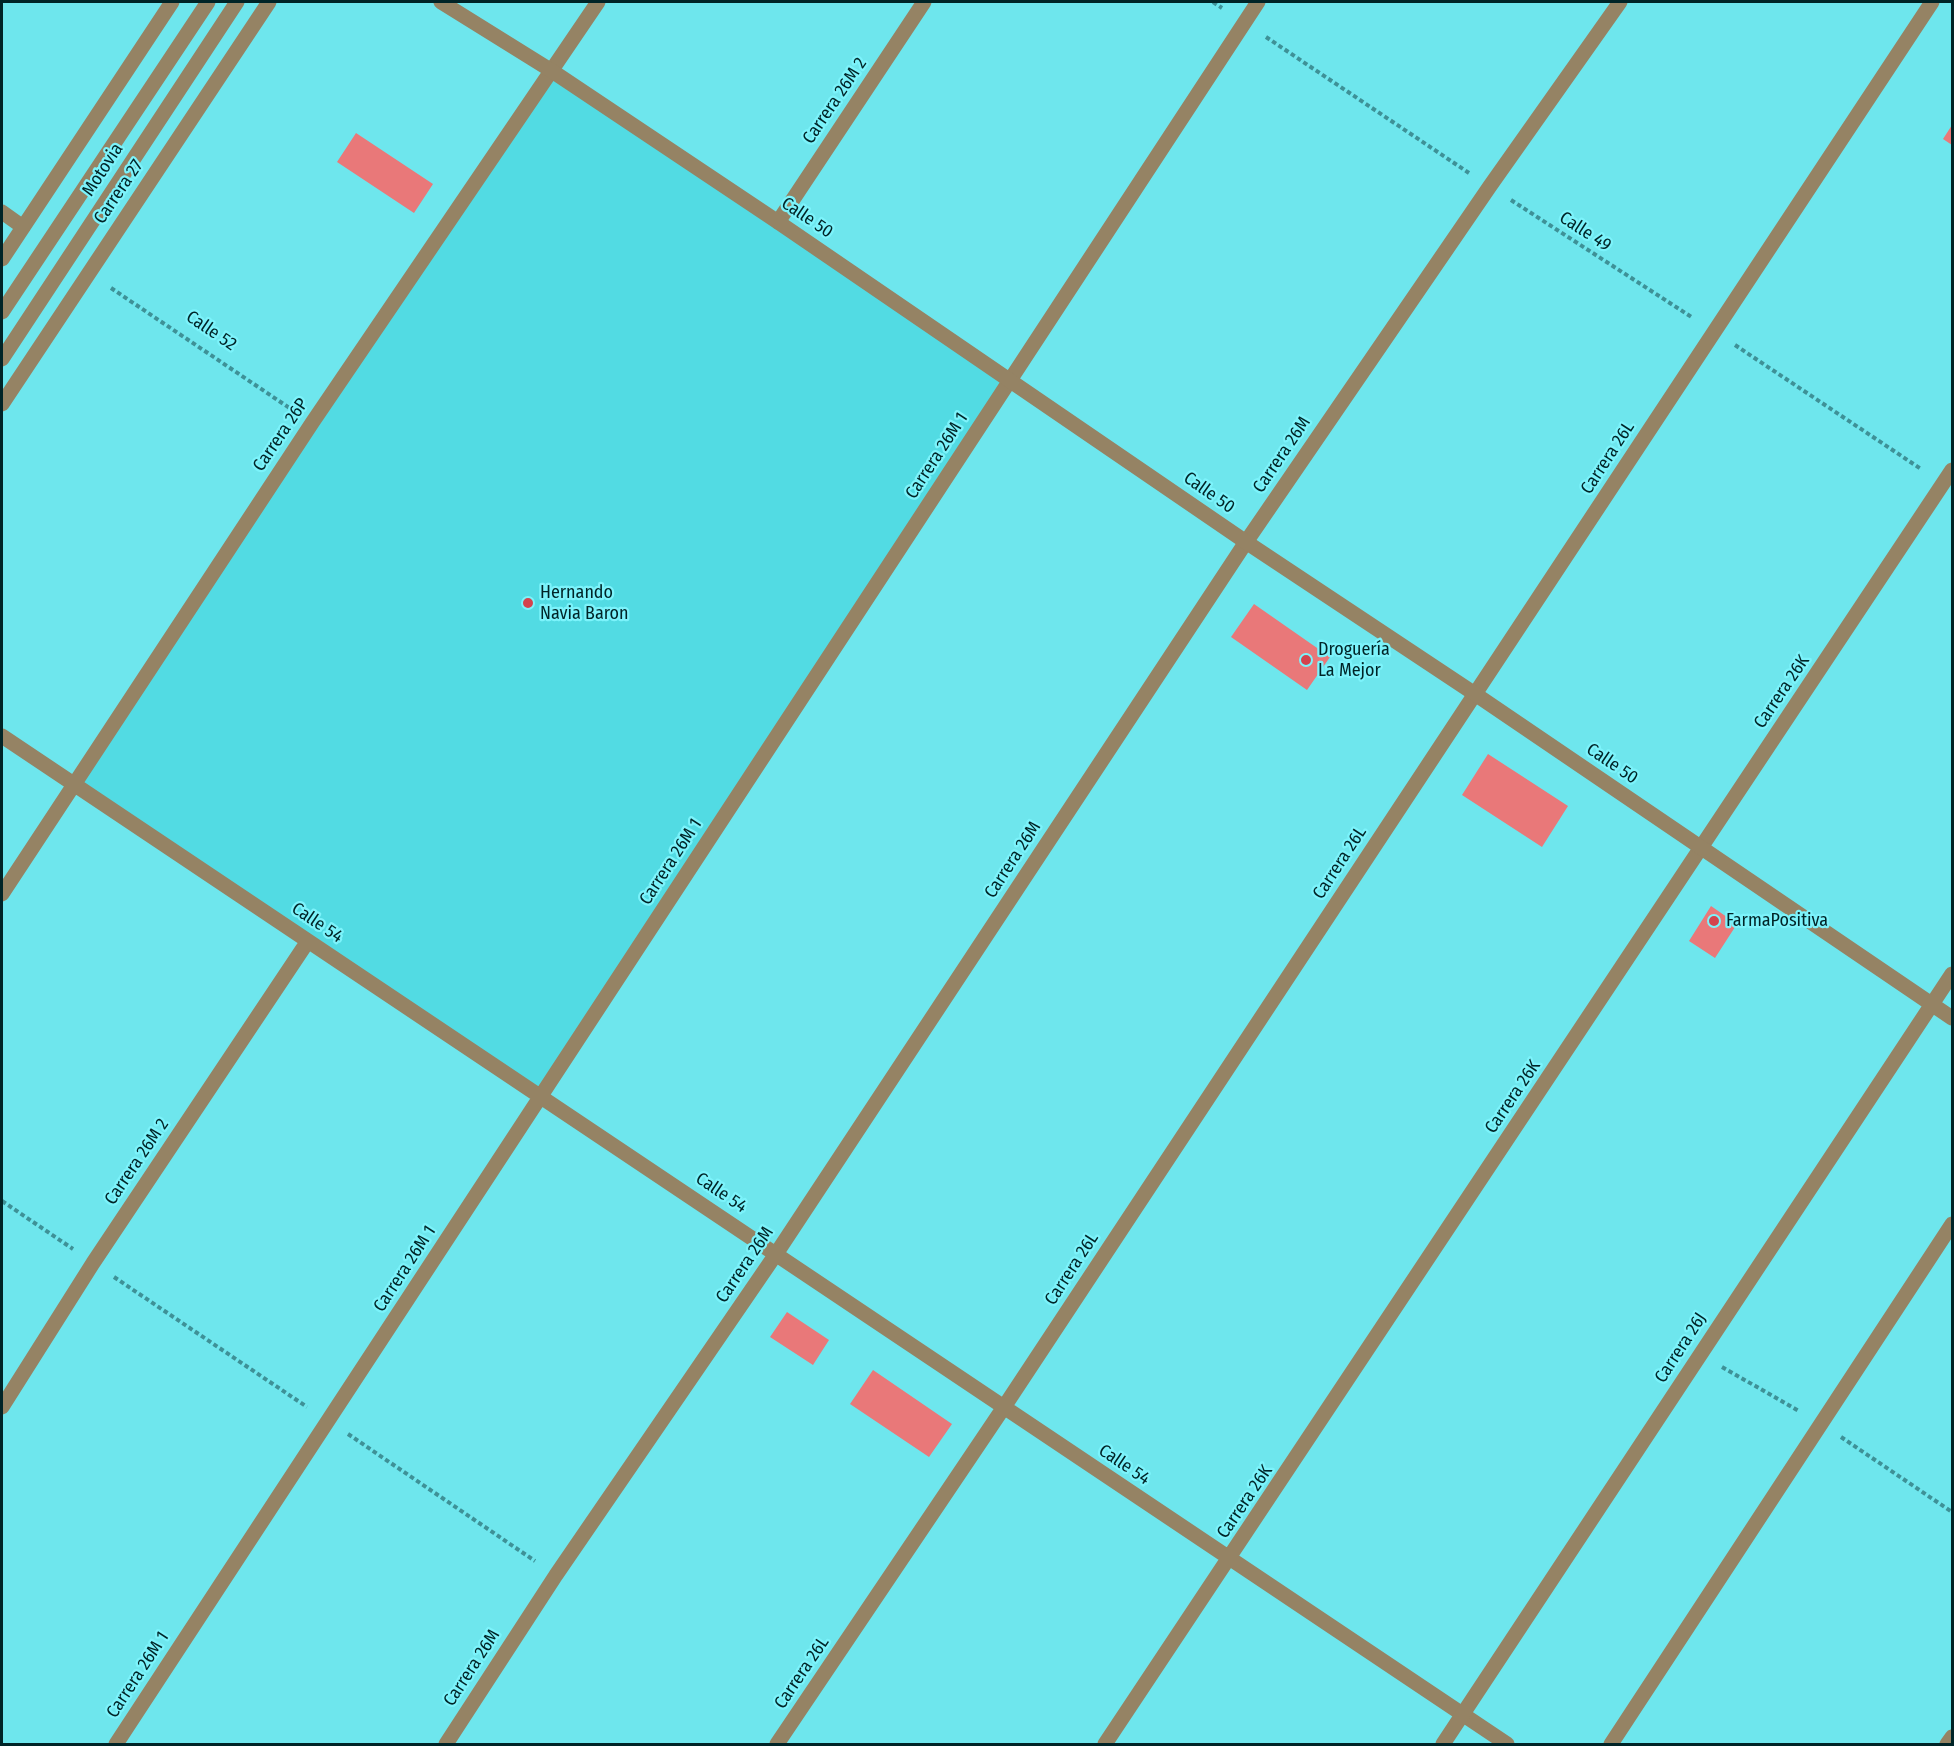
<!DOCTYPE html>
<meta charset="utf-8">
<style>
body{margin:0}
#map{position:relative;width:1954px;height:1746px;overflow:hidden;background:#6ee6ed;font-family:"Fira Sans Condensed",sans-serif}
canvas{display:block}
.frame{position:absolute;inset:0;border:3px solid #002427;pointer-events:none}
</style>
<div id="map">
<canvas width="1954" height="1746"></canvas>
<div class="frame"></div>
</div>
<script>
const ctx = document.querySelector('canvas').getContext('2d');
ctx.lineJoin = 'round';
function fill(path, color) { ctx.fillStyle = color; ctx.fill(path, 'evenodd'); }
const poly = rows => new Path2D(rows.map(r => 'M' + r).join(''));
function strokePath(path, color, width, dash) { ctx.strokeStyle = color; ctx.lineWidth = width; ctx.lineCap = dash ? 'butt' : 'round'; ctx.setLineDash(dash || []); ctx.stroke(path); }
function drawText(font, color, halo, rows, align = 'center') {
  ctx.font = font + ' "Fira Sans Condensed",sans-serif'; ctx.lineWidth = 4.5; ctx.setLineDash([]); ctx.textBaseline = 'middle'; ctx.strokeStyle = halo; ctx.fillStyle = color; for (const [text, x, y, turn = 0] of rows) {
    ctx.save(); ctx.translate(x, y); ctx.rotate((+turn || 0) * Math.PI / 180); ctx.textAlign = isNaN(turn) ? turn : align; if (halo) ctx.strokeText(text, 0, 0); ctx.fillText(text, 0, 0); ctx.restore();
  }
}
fill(poly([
 [552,71,1010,380,540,1097,74,784]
]), '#52dbe3');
fill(poly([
 [1952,125,1952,145,1943,139],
 [356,133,433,184,414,213,337,162],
 [1254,604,1330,657,1307,690,1231,637],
 [1488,754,1568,806,1542,847,1462,795],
 [1711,906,1737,924,1715,958,1689,941],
 [787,1312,829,1340,813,1365,770,1337],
 [873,1370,952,1424,929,1457,850,1404]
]), '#e97879');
strokePath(poly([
 [1213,2,1222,8],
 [1266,37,1469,173],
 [1511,200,1693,318],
 [111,288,291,409],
 [1735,345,1921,469],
 [2,1201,73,1249],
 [114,1277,307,1407],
 [1722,1367,1799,1411],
 [348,1434,535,1561],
 [1841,1437,1952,1512]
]), '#3e9197', 4, [4.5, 3]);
strokePath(poly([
 [2,312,208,2],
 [2,359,237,2]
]), '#958364', 15);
strokePath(poly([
 [2,212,23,227],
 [778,222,924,2],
 [2,736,1507,1744],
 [2,894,312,423,598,2],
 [2,1407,93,1263,308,941],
 [116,1744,1258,2],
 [446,1744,556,1575,776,1254,1246,542,1490,186,1620,2],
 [777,1744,1004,1407,1932,2],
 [1105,1744,1952,470],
 [1947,1744,1952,1737]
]), '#958364', 15);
strokePath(poly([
 [441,2,552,71,778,222,1246,542,1475,694,1952,1018],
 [2,259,172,2],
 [2,404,269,2],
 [1443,1744,1952,974],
 [1611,1744,1952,1224]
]), '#958364', 15);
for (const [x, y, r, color] of [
 [528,603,6,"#d4434d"],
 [1306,660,6,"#d4434d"],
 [1714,921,6,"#d4434d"]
]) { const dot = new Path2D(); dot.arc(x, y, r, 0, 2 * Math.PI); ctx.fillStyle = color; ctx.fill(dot); strokePath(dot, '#7cf3fb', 2); }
drawText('18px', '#002427', '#7cf3fb', [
 ["Carrera 26M 2",835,101,-56],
 ["Motovia",103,170,-57],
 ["Carrera 27",119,192,-56],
 ["Calle 50",807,218,34],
 ["Calle 49",1585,232,33],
 ["Calle 52",211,331,34],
 ["Carrera 26P",281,435,-56],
 ["Carrera 26M",1282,455,-56],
 ["Carrera 26M 1",937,456,-57],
 ["Carrera 26L",1608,458,-57],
 ["Calle 50",1209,493,35],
 ["Carrera 26K",1782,692,-56],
 ["Calle 50",1612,764,34],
 ["Carrera 26M",1013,860,-57],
 ["Carrera 26M 1",671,862,-57],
 ["Carrera 26L",1340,863,-57],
 ["Calle 54",317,923,34],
 ["Carrera 26K",1513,1097,-56],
 ["Carrera 26M 2",137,1162,-56],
 ["Calle 54",721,1193,34],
 ["Carrera 26M",745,1265,-56],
 ["Carrera 26M 1",405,1269,-57],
 ["Carrera 26L",1072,1269,-57],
 ["Carrera 26J",1681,1348,-57],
 ["Calle 54",1124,1465,34],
 ["Carrera 26K",1245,1502,-56],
 ["Carrera 26M",472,1668,-57],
 ["Carrera 26L",802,1673,-56],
 ["Carrera 26M 1",138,1675,-57]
]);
drawText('18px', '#002427', '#7cf3fb', [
 ["Hernando",540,593],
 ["Navia Baron",540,614],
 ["Droguería",1318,650],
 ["La Mejor",1318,671],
 ["FarmaPositiva",1726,921]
], 'left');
</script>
